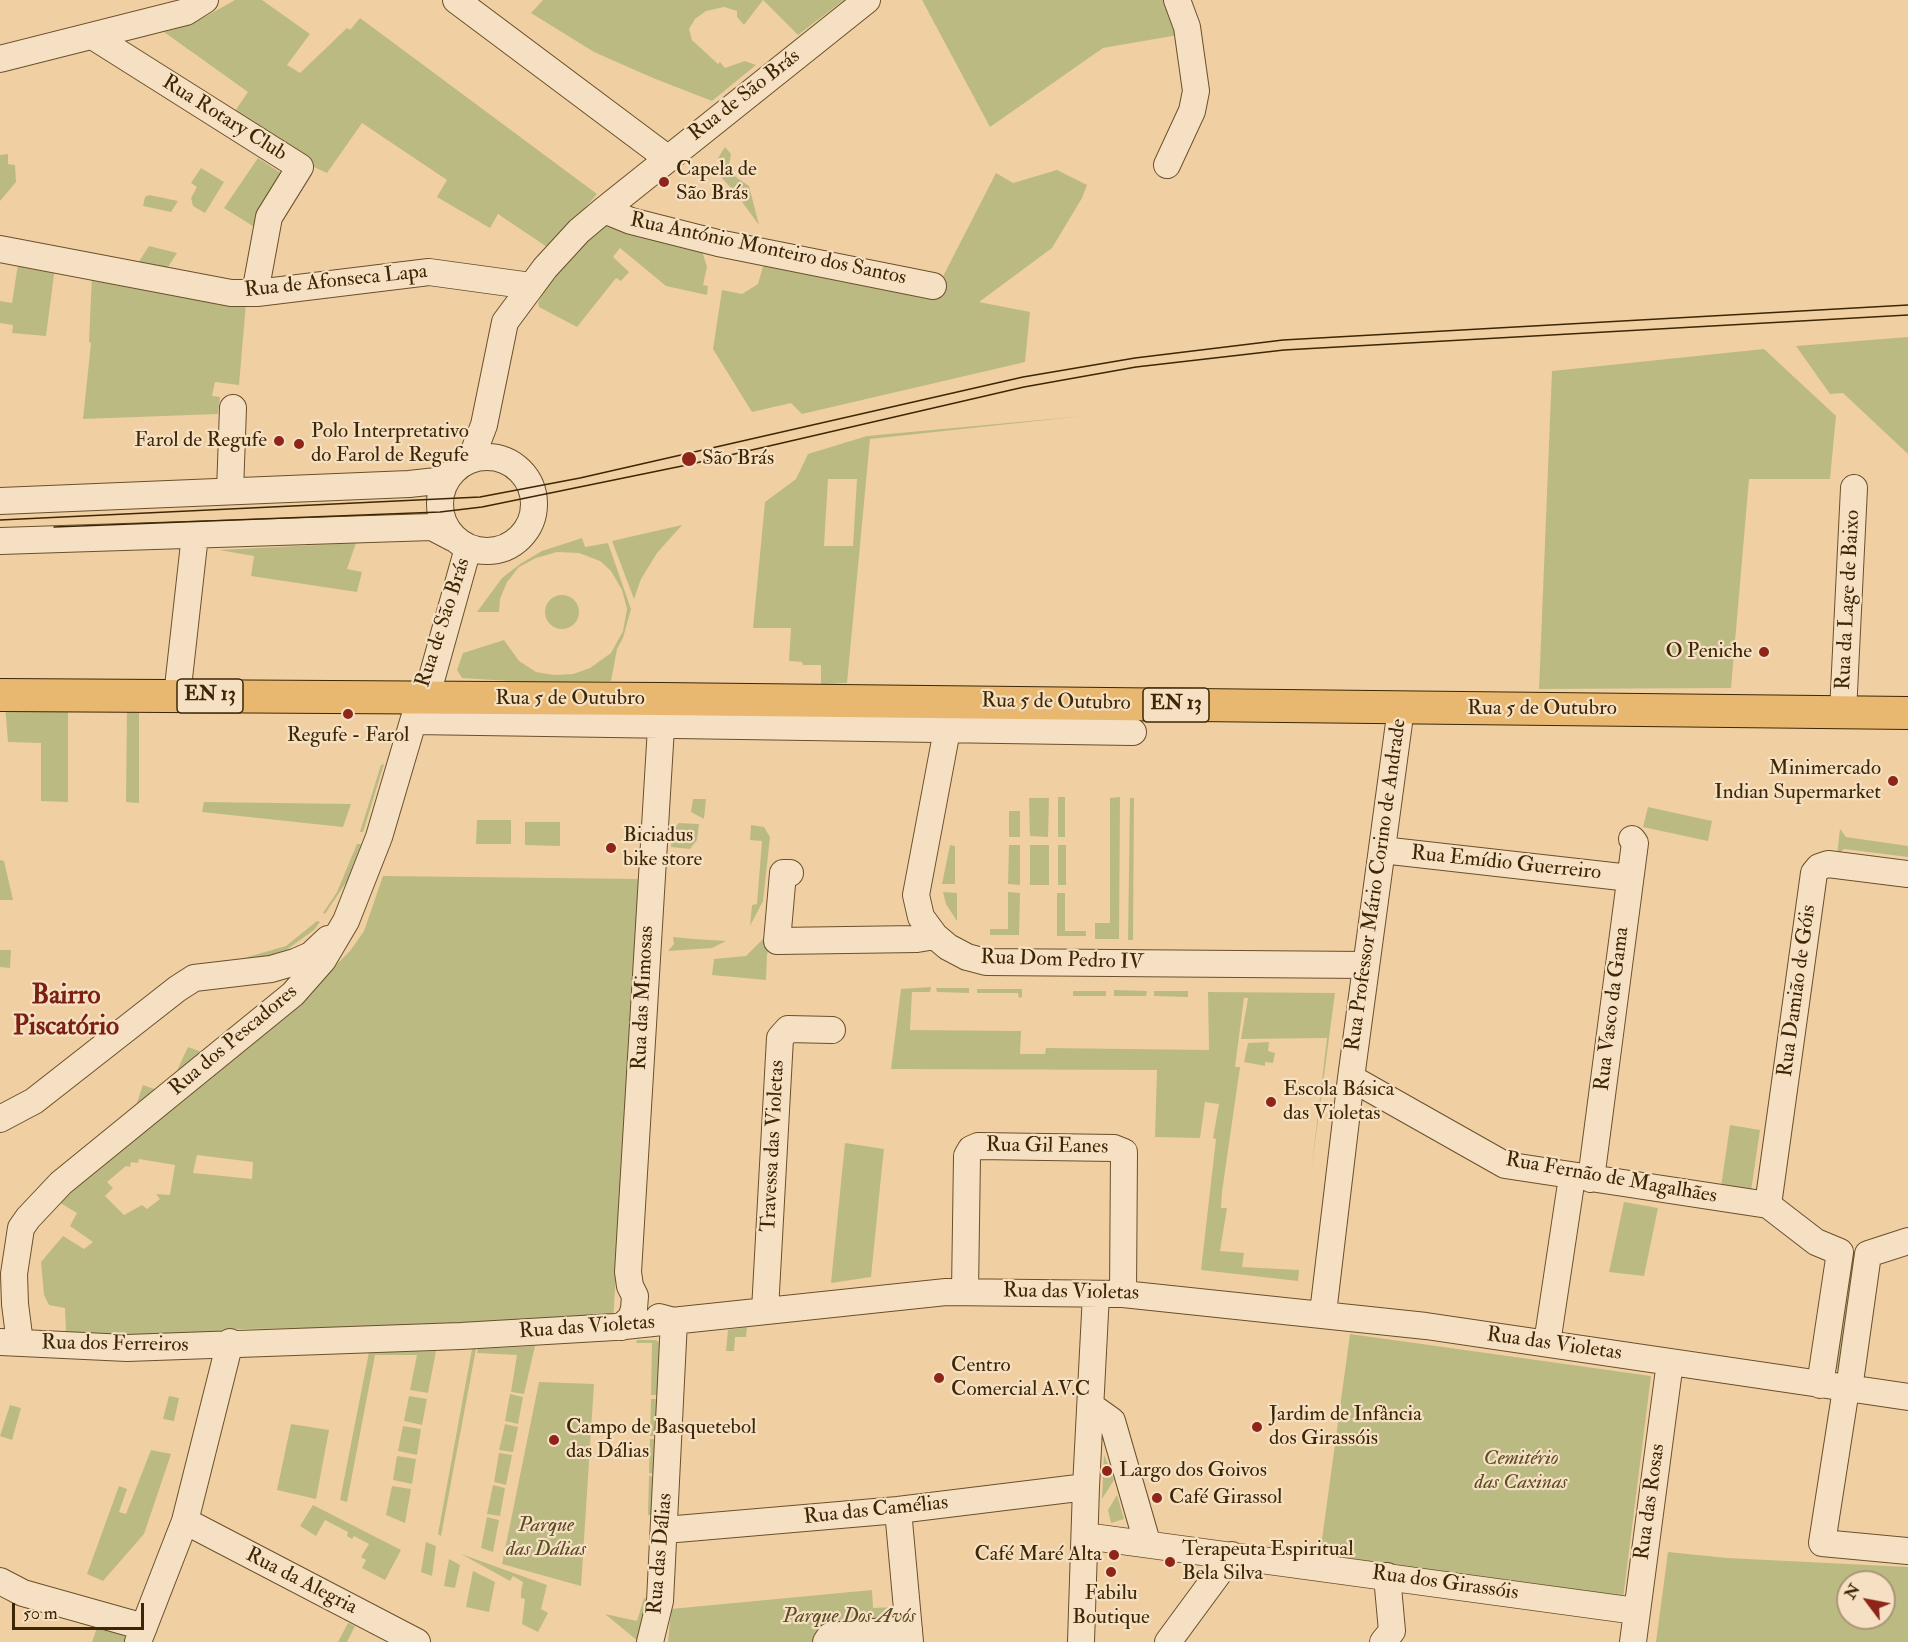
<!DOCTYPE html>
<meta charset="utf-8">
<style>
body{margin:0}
#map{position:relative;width:1908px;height:1642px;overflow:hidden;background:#f0d0a2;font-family:"IM FELL Double Pica",serif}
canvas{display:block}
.north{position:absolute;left:1836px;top:1570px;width:60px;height:60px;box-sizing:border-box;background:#f5e0c3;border:2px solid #ab9676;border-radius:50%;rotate:302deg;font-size:16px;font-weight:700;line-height:24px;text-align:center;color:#3d2603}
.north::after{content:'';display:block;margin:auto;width:21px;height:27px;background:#8f2418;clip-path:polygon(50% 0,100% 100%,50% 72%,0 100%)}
.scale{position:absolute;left:12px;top:1603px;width:132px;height:27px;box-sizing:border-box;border:3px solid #3d2603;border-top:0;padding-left:8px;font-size:18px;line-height:21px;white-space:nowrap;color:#3d2603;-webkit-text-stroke:4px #f5e0c3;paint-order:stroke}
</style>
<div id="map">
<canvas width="1908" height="1642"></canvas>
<div class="north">N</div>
<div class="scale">50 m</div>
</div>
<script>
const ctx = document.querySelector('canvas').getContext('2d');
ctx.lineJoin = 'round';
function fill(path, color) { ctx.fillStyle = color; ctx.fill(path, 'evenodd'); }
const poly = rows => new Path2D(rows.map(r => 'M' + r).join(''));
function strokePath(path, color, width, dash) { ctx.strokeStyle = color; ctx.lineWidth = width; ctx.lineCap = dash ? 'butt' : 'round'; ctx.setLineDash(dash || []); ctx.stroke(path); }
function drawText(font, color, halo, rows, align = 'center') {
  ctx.font = font + ' "IM FELL Double Pica",serif'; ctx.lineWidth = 4.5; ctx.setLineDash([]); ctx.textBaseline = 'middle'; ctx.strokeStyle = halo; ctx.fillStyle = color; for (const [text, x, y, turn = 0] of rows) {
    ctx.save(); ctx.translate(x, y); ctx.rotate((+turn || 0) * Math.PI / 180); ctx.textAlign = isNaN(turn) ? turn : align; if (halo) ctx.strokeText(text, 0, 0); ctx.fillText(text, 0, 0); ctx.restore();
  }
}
fill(poly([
 [235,0,262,0,310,34,287,65,300,73,347,28,350,30,360,18,597,194,550,249,498,214,490,228,437,197,447,180,362,123,327,173,316,168,233,114,248,92,164,32,192,24],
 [543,0,844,0,798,35,763,0,744,25,737,17,737,11,724,7,706,11,695,19,689,29,692,40,718,64,720,62,725,68,745,61,756,65,712,101,653,78,594,52,531,13],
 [922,0,1164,0,1178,35,1103,48,990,127],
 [725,147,731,154,729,165,733,175,749,186,759,225,742,202,748,198,738,184,732,189,721,177,718,158],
 [8,154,8,164,15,165,16,182,0,201,0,155],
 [258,158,281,173,256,228,224,208],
 [201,168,224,182,205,213,193,206,191,198,197,187,191,183],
 [1057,170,1087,185,1082,198,1052,248,979,302,1030,312,1025,362,802,414,791,403,752,412,713,349,722,290,742,294,758,284,764,263,934,294,996,173,1013,183],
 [149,195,178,201,171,212,143,206,145,197],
 [605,223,701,248,707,267,703,285,708,286,707,295,666,286,620,248,613,257,629,272,621,281,616,278,577,327,539,307,538,303,558,265],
 [149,246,177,253,166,270,138,263],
 [18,264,55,267,46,336,12,333,13,325,0,323,0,301,12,303],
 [92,275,246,303,239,385,215,382,212,396,220,397,218,414,83,419,91,343,89,342],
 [1908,337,1908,454,1843,393,1830,394,1796,346],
 [1764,349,1836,416,1830,479,1749,479,1731,688,1539,689,1552,371],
 [1083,416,870,439,847,683,821,684,821,665,803,665,802,662,789,661,791,628,753,628,765,502,796,479,808,454,867,436],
 [828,479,857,479,853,546,824,546],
 [682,525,657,553,641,579,634,599,612,541],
 [582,538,585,547,608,543,631,609,623,638,617,649,611,681,525,682,462,678,457,670,463,653,504,640,519,661,536,672,554,675,573,674,590,668,611,653,623,631,627,609,622,590,611,571,600,561,579,553,557,552,536,558,519,567,507,582,500,599,499,612,477,612,502,578,520,564,542,551],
 [356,543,347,569,362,572,357,592,251,576,254,556,219,550],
 '545 612a17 17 0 1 1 34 0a17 17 0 1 1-34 0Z',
 [5,705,68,705,68,802,41,801,41,743,8,742],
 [127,706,139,708,139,803,126,802],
 [384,764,363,832,360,832,381,765],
 [1058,797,1065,797,1065,837,1058,837],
 [1120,797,1119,939,1095,939,1095,923,1110,923,1110,798],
 [1029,798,1049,798,1048,837,1030,836],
 [1130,798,1134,798,1133,940,1128,940],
 [693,799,706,799,704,819,691,812],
 [204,802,351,804,343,827,202,812],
 [1648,807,1712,821,1708,841,1643,827],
 [1009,811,1020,811,1020,837,1009,837],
 [477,820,511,820,511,844,476,844],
 [525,822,560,822,560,846,525,845],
 [679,823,699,824,697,840,690,849,671,847,672,830],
 [751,825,764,827,770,837,763,901,750,926,752,905,757,904,762,841,750,840],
 [1840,829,1846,837,1908,846,1908,857,1844,849,1837,855],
 [357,844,361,844,347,881,325,914,323,913,337,892],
 [950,845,955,846,955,884,942,884],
 [1009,845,1020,845,1020,885,1008,884],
 [1030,845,1049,845,1049,885,1030,885],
 [1058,845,1066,845,1066,885,1058,885],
 [0,860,4,861,13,900,0,900],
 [383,876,641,879,613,1321,451,1327,239,1329,177,1336,85,1340,66,1332,65,1308,49,1305,44,1295,41,1262,63,1236,84,1249,93,1242,70,1226,77,1213,57,1201,282,1019,350,951,364,931],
 [197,1155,253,1162,252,1179,193,1173],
 [139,1159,175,1165,170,1195,156,1194,160,1199,147,1209,142,1205,124,1215,105,1196,113,1188,107,1182,126,1166,130,1167,131,1162,138,1163],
 [943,892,957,893,957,921,946,904],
 [1008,892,1020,893,1019,935,990,935,990,929,1008,929],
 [1057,893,1065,893,1065,931,1086,931,1086,936,1057,936],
 [317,921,320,922,314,930,282,953,243,962,244,958,286,946],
 [773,929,767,955,766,980,712,975,714,959,746,956],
 [673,937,694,939,726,941,712,948,668,951,674,944],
 [0,950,11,950,10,968,0,967],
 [931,987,930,992,912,992,910,1030,1021,1031,1020,1054,1045,1054,1046,1048,1209,1050,1208,992,1335,993,1311,1173,1327,1038,1241,1039,1248,998,1244,998,1235,1067,1240,1067,1222,1192,1221,1208,1227,1208,1220,1251,1244,1253,1242,1267,1299,1270,1298,1281,1201,1270,1216,1139,1213,1138,1219,1104,1205,1102,1200,1138,1155,1137,1157,1070,891,1069,901,989],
 [936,988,969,988,969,993,937,992],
 [977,989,1022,989,1022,997,1019,998,1018,993,977,993],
 [1114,990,1147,991,1146,996,1114,996],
 [1073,991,1106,991,1106,996,1073,996],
 [1154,991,1188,991,1188,997,1154,996],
 [1269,1042,1268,1051,1275,1053,1273,1063,1265,1062,1265,1066,1244,1062,1248,1043],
 [188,1047,202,1052,172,1081],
 [143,1085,157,1090,134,1111],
 [1730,1125,1760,1130,1751,1191,1721,1187],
 [845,1143,884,1149,882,1167,871,1277,831,1283],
 [1624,1202,1658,1208,1644,1276,1609,1272],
 [1851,1267,1855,1271,1840,1367,1836,1370,1832,1366,1847,1270],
 [747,1327,746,1337,735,1337,734,1351,726,1351,728,1330],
 [1350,1334,1651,1376,1623,1599,1320,1554],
 [637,1340,656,1340,660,1343,658,1395,651,1395,652,1343,636,1343],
 [535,1346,524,1394,511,1392,517,1355,477,1353,478,1349],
 [472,1349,476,1349,441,1536,438,1534],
 [436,1351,428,1393,410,1390,417,1355,375,1355,347,1502,340,1500,369,1352],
 [539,1382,594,1384,581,1586,502,1564],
 [510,1394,523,1397,518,1424,505,1421],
 [169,1396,179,1398,174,1421,163,1419],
 [409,1396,427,1399,422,1425,404,1421],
 [651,1399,658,1399,657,1436,650,1436],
 [10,1405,21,1408,12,1440,0,1436],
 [291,1424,329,1430,316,1499,277,1490],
 [505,1424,518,1427,513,1452,499,1450],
 [403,1426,421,1429,417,1455,398,1451],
 [650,1439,656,1439,655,1474,649,1473],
 [151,1450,171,1454,144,1534,103,1581,87,1574,119,1486,127,1489,119,1512,126,1514],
 [499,1453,512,1455,506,1485,494,1482],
 [1104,1455,1114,1480,1102,1499],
 [397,1456,416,1459,412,1484,393,1480],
 [649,1476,655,1477,655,1515,648,1515],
 [493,1485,505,1488,500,1516,487,1514],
 [392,1486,411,1489,405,1523,386,1515],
 [1117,1495,1124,1519,1111,1523,1108,1510],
 [313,1505,401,1550,385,1580,362,1568,366,1560,361,1557,369,1544,354,1536,352,1539,347,1536,348,1532,325,1520,316,1536,300,1526],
 [487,1517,499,1520,493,1552,481,1548],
 [426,1542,436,1546,432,1576,421,1572],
 [1668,1552,1727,1558,1908,1567,1908,1642,1656,1642],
 [1848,1582,1884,1582,1884,1618,1848,1618],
 [461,1554,547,1585,541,1609,548,1613,538,1632,522,1624,525,1599,521,1598,521,1592,523,1582,513,1576,510,1581],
 [449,1559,460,1565,455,1588,444,1586],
 [473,1571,495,1582,489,1612,466,1607],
 [872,1590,873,1608,896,1607,897,1642,668,1642,671,1609],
 [644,1598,651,1600,639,1642,605,1614,637,1621],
 [99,1622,124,1628,128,1636,126,1642,92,1642],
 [348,1623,355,1626,347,1642,338,1642]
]), '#bcba83');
const minor = poly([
 [456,0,667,158],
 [94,37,300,167,269,217,255,293],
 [0,59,186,12,205,0],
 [1167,165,1192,111,1196,91,1187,27,1177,0],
 [604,210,631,221,718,243,933,286],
 [0,249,231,293,257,293,429,272,531,286],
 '440 504a47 47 0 1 1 94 0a47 47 0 1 1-94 0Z',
 [471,459,484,425,505,322,545,268,579,231,604,210,867,0],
 [230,491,233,408],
 [0,501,409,484,446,480],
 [0,541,432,527,453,538],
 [177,696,195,535],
 [1843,712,1854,488],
 [950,714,916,895,921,917,935,936,948,947,967,957,986,962,1366,965],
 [414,721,1133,732],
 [1382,850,1630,878],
 [790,873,783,873,777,941,917,939,935,936],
 [1351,1078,1505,1165,1768,1205,1816,1242,1840,1252,1820,1385],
 [0,1119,34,1101,177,989,194,978,271,969,295,962,311,955,328,939],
 [1591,1179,1635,843,1632,839],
 [1768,1205,1814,873,1819,867,1828,864,1908,874],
 [965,1291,967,1156,971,1149,978,1146,1114,1148,1124,1152,1123,1294],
 [765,1310,780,1038,788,1029,832,1030],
 [1323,1313,1351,1078,1401,708],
 [621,1327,631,1318,634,1309,635,1296,630,1286,628,1272,662,711],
 [1549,1330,1572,1177],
 [0,1342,127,1348,461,1336,615,1327,946,1292,1123,1294,1426,1326,1908,1397],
 [20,1343,15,1304,14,1274,21,1228,28,1218,61,1183,293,994,323,960,346,921,379,837,420,698,432,677,468,548],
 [1846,1389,1822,1543,1908,1551],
 [1849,1389,1868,1254,1908,1241],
 [1091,1406,1112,1421,1147,1542],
 [898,1510,910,1642],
 [185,1521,417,1642],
 [665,1530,898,1510,1086,1487],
 [1085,1536,1636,1611],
 [0,1581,23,1593,144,1627],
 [138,1642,185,1521,230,1342],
 [650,1642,660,1601,674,1321,659,1317],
 [826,1642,830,1636,909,1629],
 [1081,1642,1086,1487,1096,1294],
 [1168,1642,1232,1555],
 [1383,1642,1392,1631,1387,1576],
 [1633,1642,1670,1362]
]);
const major = poly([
 [0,695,662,699,1908,713]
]);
strokePath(minor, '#6a502b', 28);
strokePath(major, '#3d2603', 34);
strokePath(minor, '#f5e0c3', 26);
strokePath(major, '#e8b871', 32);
strokePath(poly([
 [0,520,480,497,580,478,1023,377,1135,358,1283,340,1908,305],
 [54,527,440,512,482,507,687,465,1024,387,1136,367,1284,350,1908,315]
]), '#3d2603', 1.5);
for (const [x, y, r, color] of [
 [664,182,6,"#8f2418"],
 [279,441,6,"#8f2418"],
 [299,444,6,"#8f2418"],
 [689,459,8,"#8f2418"],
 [1764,652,6,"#8f2418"],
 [348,714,6,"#8f2418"],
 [1893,781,6,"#8f2418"],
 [611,848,6,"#8f2418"],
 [1271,1102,6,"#8f2418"],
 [939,1378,6,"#8f2418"],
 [1257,1427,6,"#8f2418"],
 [554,1440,6,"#8f2418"],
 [1107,1471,6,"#8f2418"],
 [1157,1498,6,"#8f2418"],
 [1114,1555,6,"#8f2418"],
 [1170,1562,6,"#8f2418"],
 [1111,1572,6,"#8f2418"]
]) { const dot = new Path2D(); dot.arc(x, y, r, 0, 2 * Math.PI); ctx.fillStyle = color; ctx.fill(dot); strokePath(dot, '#f5e0c3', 2); }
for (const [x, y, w] of [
 [210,696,66],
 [1176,705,66]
]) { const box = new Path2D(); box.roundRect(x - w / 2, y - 17, w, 34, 4.5); ctx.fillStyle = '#f5e0c3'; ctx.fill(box); strokePath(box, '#3d2603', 1.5); }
drawText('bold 20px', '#3d2603', null, [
 ["EN 13",210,696],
 ["EN 13",1176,705]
]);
drawText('21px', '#3d2603', '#f5e0c3', [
 ["Rua de São Brás",745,96,-38],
 ["Rua Rotary Club",224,119,32],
 ["Rua António Monteiro dos Santos",768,250,12],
 ["Rua de Afonseca Lapa",336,282,-6],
 ["Rua da Lage de Baixo",1849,600,-87],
 ["Rua de São Brás",444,623,-72],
 ["Rua 5 de Outubro",570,699],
 ["Rua 5 de Outubro",1056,703,1],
 ["Rua 5 de Outubro",1542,709],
 ["Rua Emídio Guerreiro",1506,864,6],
 ["Rua Professor Mário Corino de Andrade",1377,885,-82],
 ["Rua Dom Pedro IV",1062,961,2],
 ["Rua Damião de Góis",1798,991,-82],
 ["Rua das Mimosas",644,998,-87],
 ["Rua Vasco da Gama",1613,1009,-83],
 ["Rua dos Pescadores",234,1041,-40],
 ["Travessa das Violetas",774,1146,-87],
 ["Rua Gil Eanes",1047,1147,1],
 ["Rua Fernão de Magalhães",1611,1179,10],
 ["Rua das Violetas",1071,1293,1],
 ["Rua das Violetas",587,1328,-4],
 ["Rua dos Ferreiros",115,1345,1],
 ["Rua das Violetas",1554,1345,8],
 ["Rua das Rosas",1651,1502,-82],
 ["Rua das Camélias",876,1511,-6],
 ["Rua das Dálias",661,1554,-85],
 ["Rua da Alegria",301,1582,27],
 ["Rua dos Girassóis",1445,1584,8]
]);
drawText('21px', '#3d2603', '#f5e0c3', [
 ["Capela de",676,170],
 ["São Brás",676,194],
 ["Polo Interpretativo",311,432],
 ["do Farol de Regufe",311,456],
 ["Farol de Regufe",267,441,"right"],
 ["São Brás",702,459],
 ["O Peniche",1752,652,"right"],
 ["Regufe - Farol",348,736,"center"],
 ["Minimercado",1881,769,"right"],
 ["Indian Supermarket",1881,793,"right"],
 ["Biciadus",623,836],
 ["bike store",623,860],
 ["Escola Básica",1283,1090],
 ["das Violetas",1283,1114],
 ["Centro",951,1366],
 ["Comercial A.V.C",951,1390],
 ["Jardim de Infância",1269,1415],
 ["dos Girassóis",1269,1439],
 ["Campo de Basquetebol",566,1428],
 ["das Dálias",566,1452],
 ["Largo dos Goivos",1119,1471],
 ["Café Girassol",1169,1498],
 ["Terapeuta Espiritual",1182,1550],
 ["Bela Silva",1182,1574],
 ["Café Maré Alta",1102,1555,"right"],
 ["Fabilu",1111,1594,"center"],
 ["Boutique",1111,1618,"center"]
], 'left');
drawText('italic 21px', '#5d4b23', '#f5e0c3', [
 ["Cemitério",1521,1459],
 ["das Caxinas",1521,1483],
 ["Parque",546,1526],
 ["das Dálias",546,1550],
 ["Parque Dos Avós",849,1617]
]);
drawText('bold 27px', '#7a1f14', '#f5e0c3', [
 ["Bairro",66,997],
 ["Piscatório",66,1028]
]);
</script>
